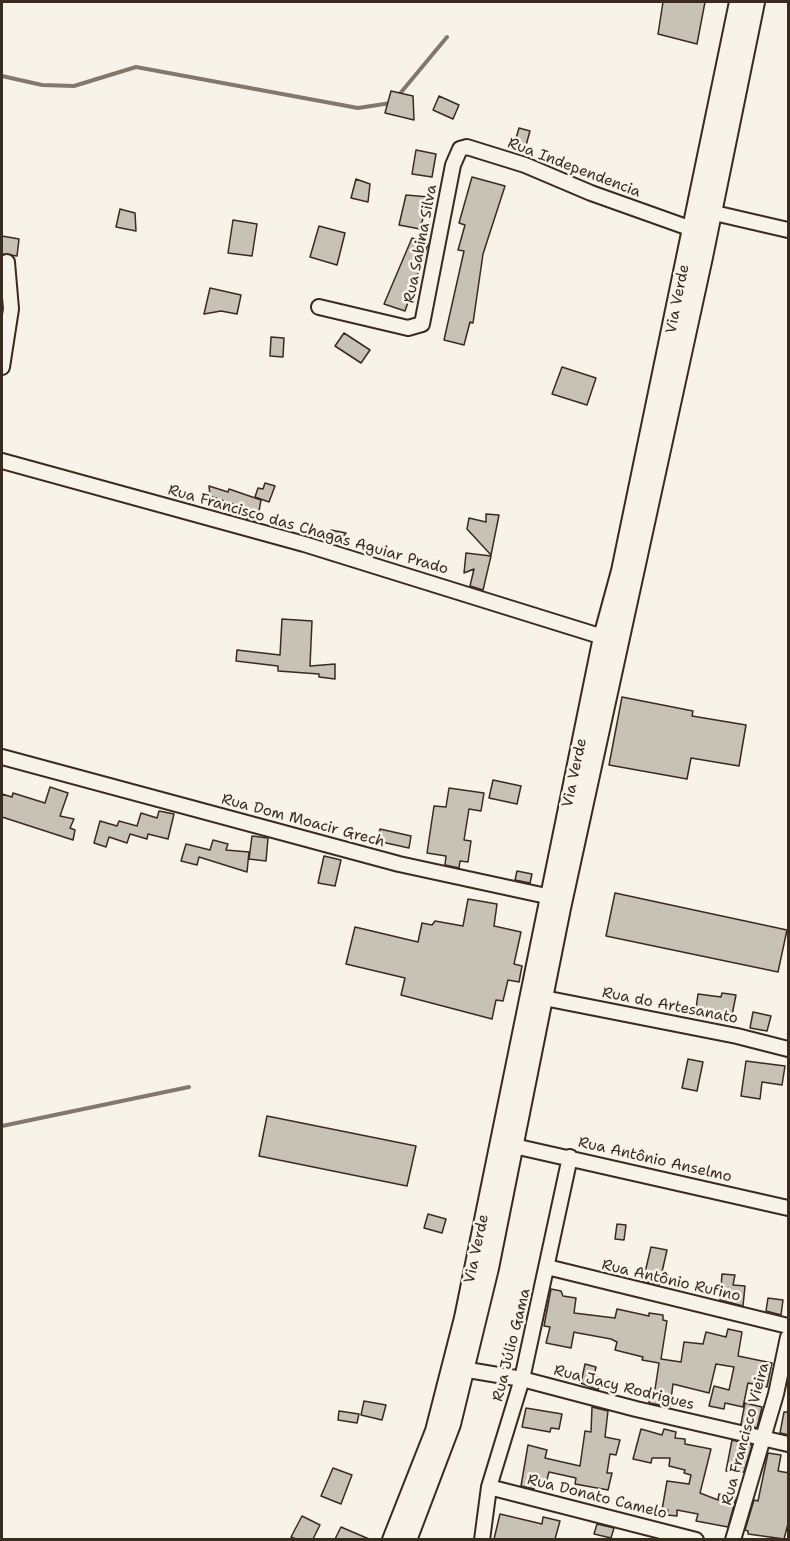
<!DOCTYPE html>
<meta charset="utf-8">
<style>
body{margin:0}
#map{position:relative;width:790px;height:1541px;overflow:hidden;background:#f7f3e8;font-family:"Shantell Sans",sans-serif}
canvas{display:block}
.frame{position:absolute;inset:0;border:3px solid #3b2a1e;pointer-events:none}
</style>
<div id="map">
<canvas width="790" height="1541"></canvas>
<div class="frame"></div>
</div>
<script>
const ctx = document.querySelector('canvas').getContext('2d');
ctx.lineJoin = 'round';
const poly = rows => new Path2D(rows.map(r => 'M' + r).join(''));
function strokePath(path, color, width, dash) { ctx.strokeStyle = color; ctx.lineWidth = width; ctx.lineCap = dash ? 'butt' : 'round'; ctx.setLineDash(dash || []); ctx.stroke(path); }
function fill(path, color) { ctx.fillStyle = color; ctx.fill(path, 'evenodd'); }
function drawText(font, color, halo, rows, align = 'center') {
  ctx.font = font + ' "Shantell Sans",sans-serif'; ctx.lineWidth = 5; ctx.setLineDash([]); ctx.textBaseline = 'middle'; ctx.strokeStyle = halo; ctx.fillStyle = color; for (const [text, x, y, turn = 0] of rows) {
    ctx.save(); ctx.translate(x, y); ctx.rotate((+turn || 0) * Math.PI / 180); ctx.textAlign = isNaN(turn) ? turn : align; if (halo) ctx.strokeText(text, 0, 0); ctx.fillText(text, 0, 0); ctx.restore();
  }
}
strokePath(poly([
 [2,76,42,85,74,86,136,67,358,108,391,103],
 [398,96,447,37],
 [2,1126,189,1087]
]), '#84786c', 4);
const building = poly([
 [663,2,705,2,697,44,658,34,663,2],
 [391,91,413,96,414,120,385,113,391,91],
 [439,96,459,105,453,119,433,110,439,96],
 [519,128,530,131,525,149,514,145,519,128],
 [416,150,436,154,432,177,412,174,416,150],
 [472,177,505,186,483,254,473,323,470,322,464,345,444,340,464,251,458,250,465,225,459,223,472,177],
 [356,179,370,184,368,202,351,198,356,179],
 [406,195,429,197,420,229,399,225,406,195],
 [120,209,135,213,136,231,116,227,120,209],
 [233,220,257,224,252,256,228,253,233,220],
 [319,226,345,233,337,265,310,257,319,226],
 [2,236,19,239,17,256,2,254,2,236],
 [412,238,428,244,405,311,384,304,412,238],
 [210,288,241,295,237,314,221,311,204,314,210,288],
 [344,333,370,350,361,363,335,346,344,333],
 [271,337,284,338,283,357,270,356,271,337],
 [562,367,596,378,587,405,552,394,562,367],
 [265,483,275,486,269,502,255,497,258,488,263,489,265,483],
 [209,486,228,492,229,489,261,500,257,522,247,519,248,514,236,508,236,505,210,496,209,486],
 [486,514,499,515,491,555,467,529,469,518,486,522,486,514],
 [331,530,346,533,337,545,328,542,331,530],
 [466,553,491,556,483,590,470,586,474,569,464,573,466,553],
 [282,619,312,621,310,666,335,664,335,679,319,677,319,674,278,671,278,666,236,661,237,650,280,655,282,619],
 [622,697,693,711,692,716,746,725,739,766,691,758,687,779,609,765,622,697],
 [493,780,521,786,517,804,489,798,493,780],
 [50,787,68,793,60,816,74,819,70,828,75,830,73,840,2,817,2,794,12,797,13,793,45,803,50,787],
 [449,788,484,793,481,811,469,809,464,840,471,841,468,862,460,861,459,868,445,865,446,856,427,853,434,806,446,807,449,788],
 [159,811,174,814,168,839,148,834,147,839,130,834,127,843,109,837,106,847,94,843,100,821,117,826,119,821,137,826,141,813,157,818,159,811],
 [380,829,411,836,409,848,377,841,380,829],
 [252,836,268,838,266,861,249,859,252,836],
 [213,840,228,844,226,850,249,852,247,872,199,857,197,865,181,861,186,844,210,850,213,840],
 [324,856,341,860,335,886,318,883,324,856],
 [517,871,532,874,530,883,515,880,517,871],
 [615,893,787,930,778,972,606,936,615,893],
 [468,899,497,904,494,926,521,932,514,964,522,966,519,982,508,980,503,1001,496,1000,492,1019,401,995,405,978,346,964,355,927,418,942,422,923,432,925,435,921,463,926,468,899],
 [722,993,736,995,731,1020,717,1018,718,1012,696,1009,698,994,721,997,722,993],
 [753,1012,771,1016,767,1031,750,1028,753,1012],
 [688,1059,703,1062,697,1091,682,1088,688,1059],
 [746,1061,785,1066,782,1085,762,1082,760,1099,741,1096,746,1061],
 [267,1116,416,1146,407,1186,259,1156,267,1116],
 [428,1214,446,1219,442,1233,424,1228,428,1214],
 [617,1224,626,1225,624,1240,615,1239,617,1224],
 [651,1247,667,1250,659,1285,643,1281,651,1247],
 [722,1274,735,1275,733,1285,745,1286,743,1306,720,1300,722,1274],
 [551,1289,561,1291,563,1296,576,1298,574,1313,615,1318,617,1309,649,1316,649,1313,663,1315,663,1320,667,1321,661,1359,681,1362,684,1342,703,1344,706,1332,726,1337,728,1329,742,1332,738,1356,772,1363,767,1387,748,1383,743,1407,725,1403,724,1409,709,1406,714,1386,729,1390,734,1367,716,1364,709,1393,673,1384,670,1407,649,1403,650,1395,654,1396,659,1363,642,1360,643,1357,615,1350,617,1342,611,1339,578,1333,574,1332,571,1348,546,1343,550,1327,544,1326,551,1289],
 [768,1298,783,1300,781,1315,766,1311,768,1298],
 [585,1364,596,1367,594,1376,601,1378,598,1390,581,1383,585,1364],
 [364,1401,386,1405,382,1420,361,1415,364,1401],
 [745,1403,762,1407,757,1428,741,1424,745,1403],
 [592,1407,608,1411,605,1437,620,1440,616,1455,610,1454,607,1473,612,1473,608,1490,575,1484,576,1478,549,1472,546,1483,536,1481,534,1489,521,1486,528,1445,547,1450,545,1458,580,1466,585,1431,591,1432,592,1407],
 [526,1408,562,1414,559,1429,551,1428,550,1432,522,1427,526,1408],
 [339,1411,359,1414,357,1423,338,1420,339,1411],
 [784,1412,789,1412,789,1435,780,1433,784,1412],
 [641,1429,662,1435,664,1429,676,1432,675,1438,685,1439,685,1444,711,1449,700,1493,718,1500,719,1494,736,1498,728,1527,696,1521,698,1514,677,1510,677,1516,667,1515,668,1510,662,1510,667,1481,689,1484,691,1475,684,1473,685,1470,669,1466,670,1458,652,1458,651,1463,633,1459,641,1429],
 [732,1440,752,1445,744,1472,726,1471,732,1440],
 [768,1453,781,1455,778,1471,789,1473,789,1520,784,1539,748,1534,748,1531,745,1530,754,1500,758,1501,768,1453],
 [333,1468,352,1475,341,1504,321,1496,333,1468],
 [500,1514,542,1524,543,1517,560,1521,555,1539,494,1539,500,1514],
 [302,1516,320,1525,313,1539,296,1539,291,1537,302,1516],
 [597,1524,614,1528,611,1538,594,1534,597,1524],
 [341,1527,369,1539,335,1539,341,1527]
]);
fill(building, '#c8c1b6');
strokePath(building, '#3b2a1e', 1.5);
const minor = poly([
 [710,212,788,230],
 [319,307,408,328,422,324,453,165,460,149,467,147,525,165,591,193,692,229],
 [2,367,11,309,7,262],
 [2,461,304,544,603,637],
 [2,757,399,864,551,897],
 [544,998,737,1036,788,1049],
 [514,1146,788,1208],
 [547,1267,788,1326],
 [456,1368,522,1379,636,1409,788,1444],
 [489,1487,696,1540],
 [482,1540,489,1487,522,1379,570,1157],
 [733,1540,776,1394,788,1337]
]);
const major = poly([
 [392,1540,435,1431,464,1318,603,637,621,571,739,2],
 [407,1540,451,1424,489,1268,561,908,703,257,755,2]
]);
strokePath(minor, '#3b2a1e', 18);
strokePath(major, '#3b2a1e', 22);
strokePath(minor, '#f7f3e8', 14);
strokePath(major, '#f7f3e8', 18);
drawText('15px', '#3b2a1e', '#f7f3e8', [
 ["Rua Independencia",574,168,21],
 ["Rua Sabina Silva",421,244,-79],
 ["Via Verde",678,299,-79],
 ["Rua Francisco das Chagas Aguiar Prado",308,530,16],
 ["Via Verde",575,773,-78],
 ["Rua Dom Moacir Grech",303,821,15],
 ["Rua do Artesanato",670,1006,11],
 ["Rua Antônio Anselmo",655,1160,13],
 ["Via Verde",477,1249,-78],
 ["Rua Antônio Rufino",671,1281,13],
 ["Rua Júlio Gama",512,1345,-76],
 ["Rua Jacy Rodrigues",624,1388,14],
 ["Rua Francisco Vieira",746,1434,-75],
 ["Rua Donato Camelo",597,1497,14]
]);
</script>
